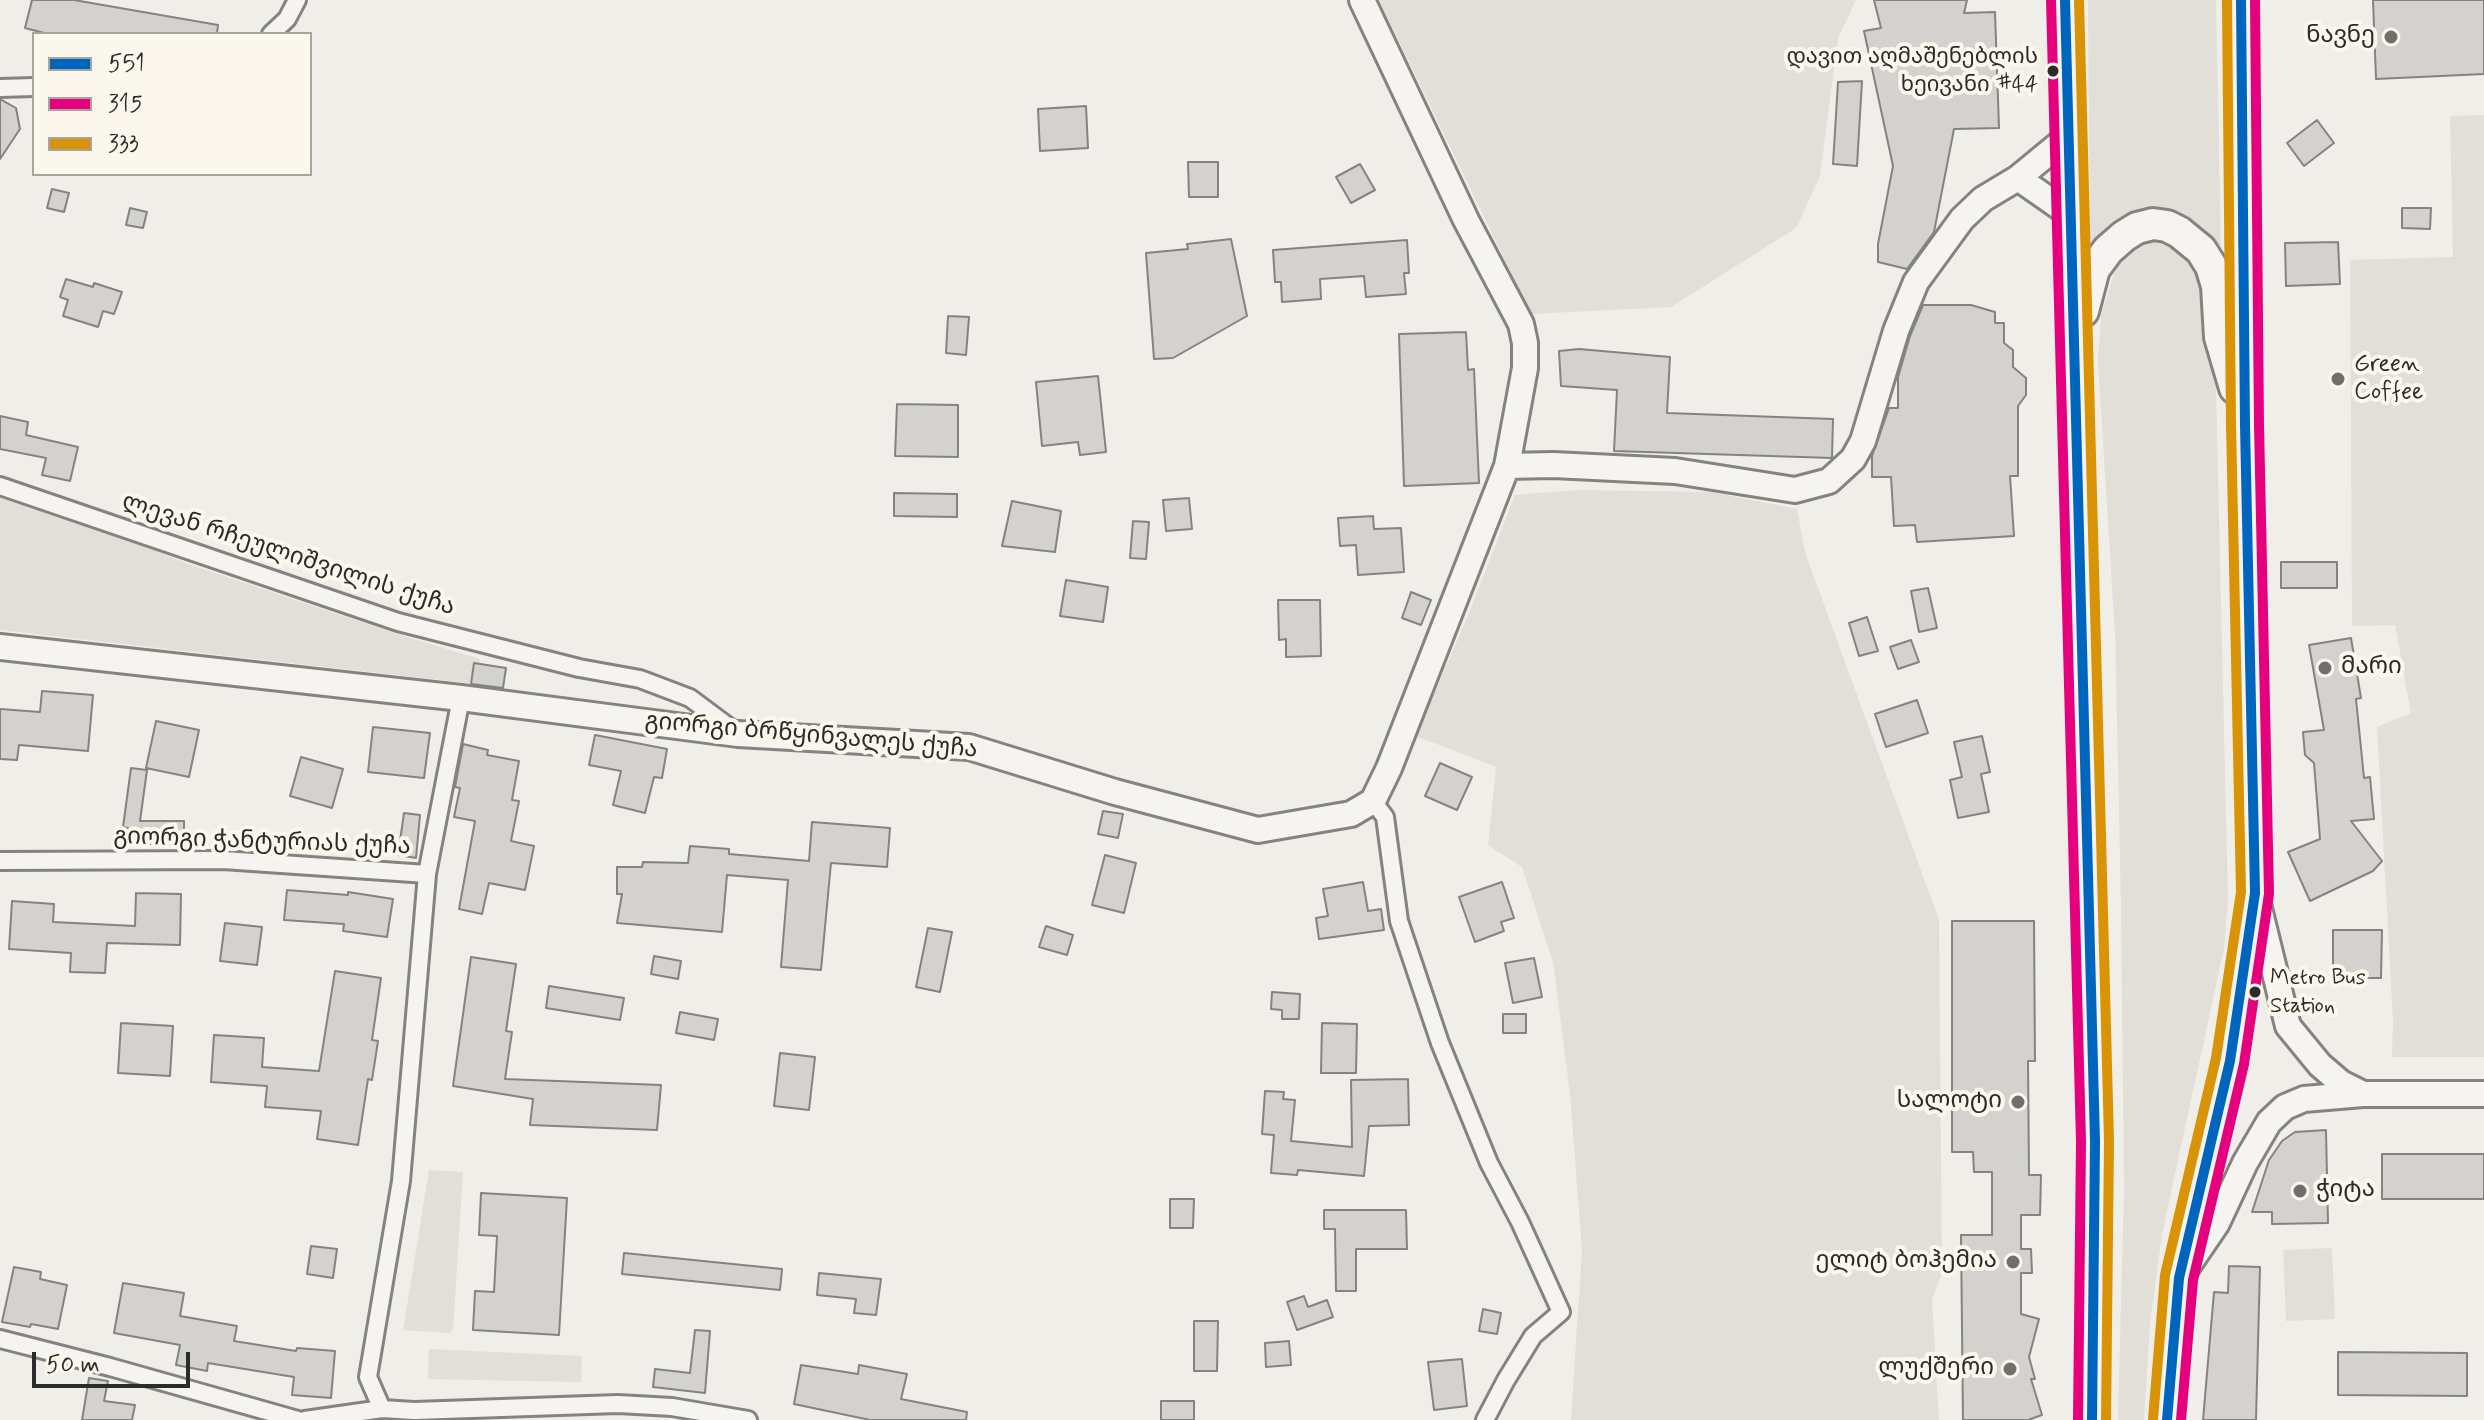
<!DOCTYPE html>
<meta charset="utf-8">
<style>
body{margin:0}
#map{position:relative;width:2484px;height:1420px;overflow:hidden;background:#f0eee8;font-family:Mynerve,sans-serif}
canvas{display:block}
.legend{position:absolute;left:32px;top:32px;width:280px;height:144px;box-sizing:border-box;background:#fbf7ec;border:2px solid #a8a59f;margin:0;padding:10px 14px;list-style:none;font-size:24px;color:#2b2b2b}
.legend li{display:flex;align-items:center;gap:16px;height:40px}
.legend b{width:40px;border:2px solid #a8a59f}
.scale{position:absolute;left:32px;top:1352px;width:158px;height:36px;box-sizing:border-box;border:4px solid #2b2b2b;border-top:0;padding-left:10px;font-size:24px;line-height:28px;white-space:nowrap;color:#2b2b2b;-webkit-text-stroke:6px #fbf7ec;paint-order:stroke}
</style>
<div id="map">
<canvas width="2484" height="1420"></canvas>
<ul class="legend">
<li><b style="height:10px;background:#0065bd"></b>551</li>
<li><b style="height:10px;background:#e5007d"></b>315</li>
<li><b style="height:10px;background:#d89406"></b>333</li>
</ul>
<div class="scale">50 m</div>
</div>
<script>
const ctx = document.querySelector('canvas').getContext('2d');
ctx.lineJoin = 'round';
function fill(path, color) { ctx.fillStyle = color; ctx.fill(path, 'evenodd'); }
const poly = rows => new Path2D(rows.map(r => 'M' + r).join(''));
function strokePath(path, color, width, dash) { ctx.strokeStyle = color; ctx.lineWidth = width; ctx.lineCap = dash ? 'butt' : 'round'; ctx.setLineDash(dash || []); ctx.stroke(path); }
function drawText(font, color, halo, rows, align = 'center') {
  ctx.font = font + ' Mynerve,"Noto Sans Georgian",sans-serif'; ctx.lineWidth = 8; ctx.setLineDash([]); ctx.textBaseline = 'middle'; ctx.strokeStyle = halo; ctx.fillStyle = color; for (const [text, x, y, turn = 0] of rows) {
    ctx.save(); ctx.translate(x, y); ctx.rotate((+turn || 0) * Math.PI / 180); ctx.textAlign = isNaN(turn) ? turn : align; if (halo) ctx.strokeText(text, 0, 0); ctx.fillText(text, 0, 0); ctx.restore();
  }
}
fill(poly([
 [1379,0,1856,0,1838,38,1820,176,1796,228,1671,307,1531,314],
 [2088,0,2216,0,2221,255,2203,228,2180,213,2147,210,2114,220,2090,243],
 [2484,115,2484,1057,2392,1057,2393,1021,2377,727,2411,713,2395,625,2352,626,2350,260,2453,257,2450,116],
 [2152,234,2196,256,2215,345,2228,901,2224,948,2162,1234,2150,1324,2144,1420,2118,1420,2124,1190,2121,903,2115,632,2098,360,2101,315,2115,271,2131,249],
 [1578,490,1711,492,1797,509,1805,552,1939,920,1942,1274,1932,1299,1939,1420,1571,1420,1582,1250,1570,1094,1553,962,1522,867,1488,845,1496,767,1416,736,1469,613,1515,495],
 [0,494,52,508,188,564,394,633,480,659,476,684,0,630],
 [429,1170,463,1172,453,1329,450,1333,403,1330],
 [2332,1248,2335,1319,2286,1321,2283,1250],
 [429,1349,582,1356,581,1382,428,1379]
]), '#e1dfd7');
const building = poly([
 [32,0,74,0,218,25,217,34,48,34,25,28,32,0],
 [1874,0,1967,0,1964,13,1995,12,1999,128,1954,129,1934,232,1907,269,1878,262,1878,244,1893,166,1864,31,1881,28,1874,0],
 [2373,0,2484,0,2484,74,2376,79,2373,0],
 [1862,81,1857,166,1833,164,1838,82,1862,81],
 [0,99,16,108,20,129,0,159,0,99],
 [1086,106,1088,148,1040,151,1038,109,1086,106],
 [2317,120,2334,143,2304,166,2287,143,2317,120],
 [1188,162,1218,162,1218,197,1189,197,1188,162],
 [1360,164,1375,190,1351,203,1336,177,1360,164],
 [52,189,69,193,64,212,47,208,52,189],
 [130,208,147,212,143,228,126,225,130,208],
 [2402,208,2431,208,2430,229,2402,228,2402,208],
 [1231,239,1247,316,1173,358,1154,359,1146,253,1188,249,1187,244,1231,239],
 [1407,240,1409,273,1404,273,1406,294,1366,297,1364,276,1320,279,1321,299,1282,302,1281,282,1275,282,1273,250,1407,240],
 [2338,242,2340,284,2286,286,2285,243,2338,242],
 [66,279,93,287,94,283,122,292,114,314,103,311,98,327,63,316,68,300,60,297,66,279],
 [1923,305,1971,305,1995,312,1995,323,2004,323,2004,343,2013,350,2013,367,2026,378,2026,395,2018,406,2018,476,2010,476,2014,536,1917,542,1915,525,1894,526,1891,477,1872,477,1872,456,1889,408,1898,408,1898,377,1910,336,1923,305],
 [948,316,969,317,966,355,946,353,948,316],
 [1466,332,1468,370,1474,369,1479,483,1404,486,1399,334,1466,332],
 [1579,349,1670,357,1667,413,1833,419,1832,458,1614,451,1617,390,1561,386,1559,351,1579,349],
 [1098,376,1106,452,1080,455,1078,442,1042,446,1036,382,1098,376],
 [897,404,958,405,958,457,895,456,897,404],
 [0,416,28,422,26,435,78,447,70,481,42,475,46,458,0,449,0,416],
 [894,493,957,494,957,517,894,516,894,493],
 [1189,498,1192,529,1166,531,1163,500,1189,498],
 [1012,501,1061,511,1055,552,1002,546,1012,501],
 [1373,516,1374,529,1401,528,1404,572,1358,575,1356,545,1340,546,1338,518,1373,516],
 [1133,521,1149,522,1146,559,1130,558,1133,521],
 [2281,562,2337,562,2337,588,2281,588,2281,562],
 [1066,580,1108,587,1103,622,1060,616,1066,580],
 [1928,588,1937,628,1919,632,1911,591,1928,588],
 [1411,592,1431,600,1421,625,1402,618,1411,592],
 [1278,600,1320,600,1321,656,1286,657,1286,639,1279,640,1278,600],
 [1867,617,1878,651,1859,656,1849,623,1867,617],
 [2351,638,2361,698,2356,699,2364,778,2370,777,2374,819,2351,821,2382,861,2373,871,2310,901,2288,852,2320,839,2314,763,2305,755,2303,732,2324,730,2309,645,2351,638],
 [1911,640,1919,662,1898,669,1890,647,1911,640],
 [474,663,506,668,503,688,471,684,474,663],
 [42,691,93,695,88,751,19,745,17,760,0,759,0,709,40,712,42,691],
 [1917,700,1928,733,1886,747,1875,714,1917,700],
 [156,721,199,730,189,777,146,768,156,721],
 [373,727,430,733,424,778,368,772,373,727],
 [595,735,667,749,662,778,654,777,645,813,613,805,621,771,589,765,595,735],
 [1982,736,1990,772,1981,774,1989,812,1958,818,1950,780,1962,777,1954,742,1982,736],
 [463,744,488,750,487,755,519,761,512,800,519,801,511,841,534,846,525,890,489,883,482,914,459,909,475,821,454,817,460,788,455,787,463,744],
 [301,757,343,769,332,808,290,796,301,757],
 [1440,763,1472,777,1457,810,1425,796,1440,763],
 [131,768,147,770,140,821,184,821,184,844,128,844,128,828,123,827,131,768],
 [1103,811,1123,814,1118,838,1098,834,1103,811],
 [404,813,420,815,416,858,398,855,404,813],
 [812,822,890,828,887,867,831,863,821,970,781,967,788,880,727,875,722,932,617,923,622,894,617,894,617,867,642,867,643,862,688,863,690,846,729,849,729,854,809,861,812,822],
 [1105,855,1136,863,1124,913,1092,905,1105,855],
 [1363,882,1368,911,1381,909,1384,930,1319,939,1316,918,1328,916,1323,889,1363,882],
 [1502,882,1514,918,1501,922,1504,931,1475,942,1459,897,1502,882],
 [287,890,348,895,348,892,393,899,387,937,343,931,344,924,284,920,287,890],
 [136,893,181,894,180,945,107,943,105,973,70,972,71,953,9,949,12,901,54,904,53,922,135,926,136,893],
 [1952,921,2034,921,2035,1061,2028,1061,2029,1175,2041,1175,2040,1215,2021,1215,2021,1249,2031,1249,2032,1273,2021,1273,2021,1314,2039,1319,2029,1357,2035,1379,2031,1379,2042,1415,2028,1420,1963,1420,1961,1235,1992,1235,1992,1172,1974,1172,1973,1152,1952,1152,1952,921],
 [225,923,262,927,257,965,220,961,225,923],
 [1046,926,1073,935,1067,955,1039,947,1046,926],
 [928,928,952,932,940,992,916,987,928,928],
 [2333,930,2382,930,2381,978,2333,978,2333,930],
 [654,956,681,961,678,979,651,974,654,956],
 [471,957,516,964,506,1031,512,1032,505,1079,661,1085,657,1130,530,1125,533,1099,453,1086,471,957],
 [1534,958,1542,997,1513,1003,1505,963,1534,958],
 [335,971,381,978,372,1040,378,1041,372,1080,368,1079,358,1145,317,1139,321,1111,265,1107,267,1086,211,1082,214,1035,264,1038,262,1067,319,1071,335,971],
 [549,986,624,998,620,1020,546,1008,549,986],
 [1272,992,1300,994,1299,1019,1282,1019,1282,1010,1271,1009,1272,992],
 [680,1012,718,1019,714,1040,676,1033,680,1012],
 [1503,1014,1526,1014,1526,1033,1503,1033,1503,1014],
 [121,1023,173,1026,170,1076,118,1073,121,1023],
 [1322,1023,1357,1024,1356,1073,1321,1073,1322,1023],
 [780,1053,815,1057,809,1110,774,1106,780,1053],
 [1408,1079,1409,1125,1369,1126,1364,1176,1298,1170,1297,1175,1271,1173,1274,1135,1262,1134,1265,1091,1284,1092,1283,1099,1295,1100,1291,1141,1352,1147,1351,1080,1408,1079],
 [2326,1130,2328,1223,2272,1224,2272,1212,2252,1212,2269,1160,2282,1141,2295,1132,2326,1130],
 [2382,1154,2484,1154,2484,1199,2382,1199,2382,1154],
 [481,1193,567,1198,559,1335,473,1330,475,1291,494,1292,497,1236,479,1235,481,1193],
 [1170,1199,1194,1199,1193,1228,1170,1228,1170,1199],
 [1324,1210,1406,1210,1407,1249,1356,1249,1356,1291,1336,1291,1335,1229,1324,1229,1324,1210],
 [311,1246,337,1249,333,1278,307,1274,311,1246],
 [624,1253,782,1269,780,1290,622,1274,624,1253],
 [2229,1266,2260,1267,2256,1420,2203,1420,2214,1292,2228,1293,2229,1266],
 [14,1267,41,1272,40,1279,67,1285,58,1329,31,1324,30,1327,2,1322,14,1267],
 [819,1273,881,1279,876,1315,854,1313,856,1299,817,1295,819,1273],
 [123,1283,184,1293,180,1316,237,1326,234,1341,296,1351,297,1348,335,1351,331,1398,292,1395,294,1377,208,1363,207,1371,176,1365,180,1345,114,1333,123,1283],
 [1304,1296,1308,1307,1327,1300,1333,1317,1297,1330,1287,1302,1304,1296],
 [1483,1309,1501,1313,1497,1334,1479,1331,1483,1309],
 [1194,1321,1218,1321,1217,1371,1194,1371,1194,1321],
 [695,1330,710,1331,705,1393,653,1387,655,1369,690,1373,695,1330],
 [1289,1341,1291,1365,1266,1367,1265,1343,1289,1341],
 [2338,1352,2467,1353,2467,1396,2338,1395,2338,1352],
 [1462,1359,1467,1406,1434,1410,1428,1362,1462,1359],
 [801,1365,858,1374,859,1365,907,1374,901,1399,967,1412,966,1420,870,1420,794,1404,801,1365],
 [89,1378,108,1381,104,1401,135,1405,132,1420,82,1420,89,1378],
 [1161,1401,1194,1401,1194,1420,1161,1420,1161,1401]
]);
fill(building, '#d4d2ce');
strokePath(building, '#848380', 2);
const street = poly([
 [271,34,287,19,297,0],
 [0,88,34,87],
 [0,486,398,622,579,668,640,679,690,698,737,733],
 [1373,801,1385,817,1399,921,1440,1043,1489,1163,1520,1222,1561,1312,1533,1336,1506,1380,1485,1420],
 [0,861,223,860,427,874],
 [0,1339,110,1367,298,1420],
 [382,1409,368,1377,401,1181,427,874,461,698],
 [305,1420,382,1409,414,1411,618,1404,672,1407,748,1420]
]);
const secondary = poly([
 [1362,0,1466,220,1521,324,1525,343,1525,368,1507,466],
 [2018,178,2071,215],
 [0,647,461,698,738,734,969,747,1115,792,1258,830,1351,814,1373,801,1389,768,1507,466,1553,465,1675,471,1795,490,1829,481,1853,459,1863,441,1896,331,1916,282,1962,219,1983,199,2018,178,2069,136],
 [2257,900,2288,1026,2320,1065,2341,1083,2363,1094],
 [2185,1270,2217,1223,2245,1163,2269,1122,2285,1107,2304,1099,2363,1094,2484,1094]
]);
const highway = poly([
 [2065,0,2095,1141,2092,1420],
 [2083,311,2094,269,2108,250,2124,236,2137,228,2153,224,2167,226,2179,232,2201,250,2211,266,2217,286,2220,337,2235,388],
 [2167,1420,2179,1278,2230,1061,2255,893,2245,425,2241,0]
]);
strokePath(street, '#848380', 22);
strokePath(secondary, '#848380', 30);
strokePath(highway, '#848380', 36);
strokePath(street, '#f5f4f0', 16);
strokePath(secondary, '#f5f4f0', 24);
strokePath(highway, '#f5f4f0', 30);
strokePath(poly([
 [2065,0,2095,1141,2092,1420],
 [2167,1420,2179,1278,2230,1061,2255,893,2245,425,2241,0]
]), '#0065bd', 10);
strokePath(poly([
 [2051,0,2081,1141,2078,1420],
 [2181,1420,2193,1280,2244,1064,2269,894,2259,425,2255,0]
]), '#e5007d', 10);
strokePath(poly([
 [2079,0,2109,1141,2106,1420],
 [2153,1419,2165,1275,2216,1058,2241,892,2231,425,2227,0]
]), '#d89406', 10);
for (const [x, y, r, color] of [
 [2391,37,8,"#706f6d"],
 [2053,71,7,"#2b2b2b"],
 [2338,379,8,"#706f6d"],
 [2325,668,8,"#706f6d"],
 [2255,992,7,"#2b2b2b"],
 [2018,1102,8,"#706f6d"],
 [2300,1191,8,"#706f6d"],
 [2013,1262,8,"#706f6d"],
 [2010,1369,8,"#706f6d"]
]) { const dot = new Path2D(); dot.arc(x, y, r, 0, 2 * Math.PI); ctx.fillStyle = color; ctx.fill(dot); strokePath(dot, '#fbf7ec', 3); }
drawText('22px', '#2b2b2b', '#fbf7ec', [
 ["დავით აღმაშენებლის",2038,58],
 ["ხეივანი #44",2038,86],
 ["Metro Bus",2270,979,"left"],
 ["Station",2270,1007,"left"]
], 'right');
drawText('24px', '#2b2b2b', '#fbf7ec', [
 ["ნავნე",2375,37],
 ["Green",2354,365,"left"],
 ["Coffee",2354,393,"left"],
 ["მარი",2341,668,"left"],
 ["სალოტი",2002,1102],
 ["ჭიტა",2316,1191,"left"],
 ["ელიტ ბოჰემია",1997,1262],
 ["ლუქშერი",1994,1369]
], 'right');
drawText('24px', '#2b2b2b', '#fbf7ec', [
 ["ლევან რჩეულიშვილის ქუჩა",288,556,18],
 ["გიორგი ბრწყინვალეს ქუჩა",811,737,5],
 ["გიორგი ჭანტურიას ქუჩა",262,843,2]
]);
</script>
